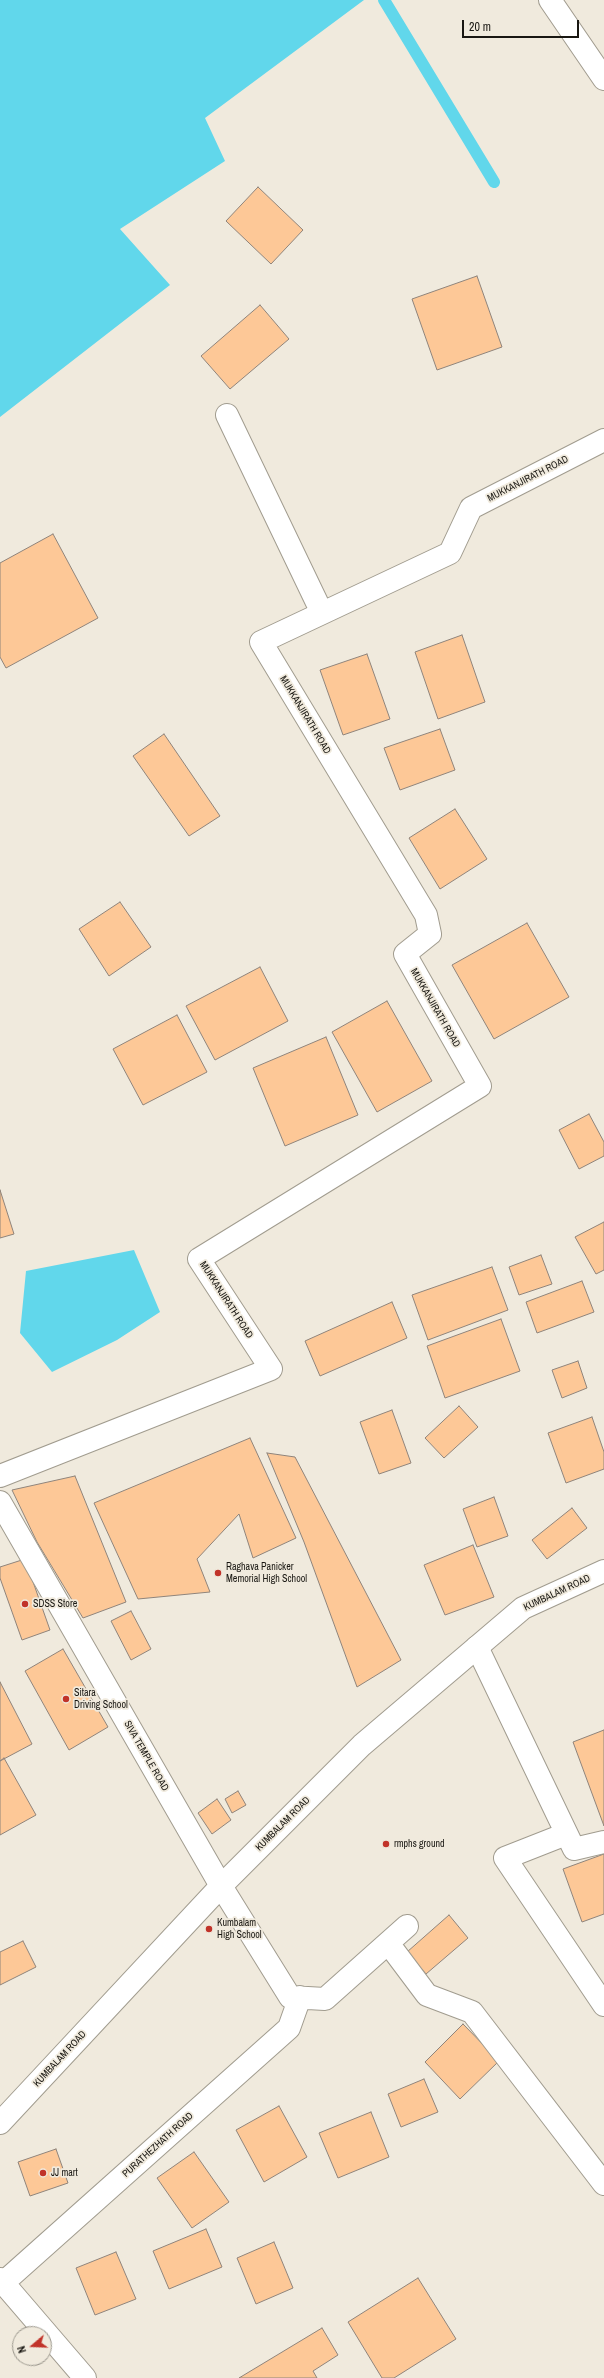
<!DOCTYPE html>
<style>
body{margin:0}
#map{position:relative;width:604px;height:2378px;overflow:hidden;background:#f0eadd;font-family:"Archivo Narrow",sans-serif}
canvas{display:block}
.north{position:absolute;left:12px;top:2326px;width:40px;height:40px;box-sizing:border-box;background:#f0eadd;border:1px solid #9a968c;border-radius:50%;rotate:251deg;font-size:11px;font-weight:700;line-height:16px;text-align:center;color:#191712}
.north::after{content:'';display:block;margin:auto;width:14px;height:18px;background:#c13329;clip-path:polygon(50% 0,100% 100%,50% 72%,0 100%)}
.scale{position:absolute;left:462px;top:20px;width:117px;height:18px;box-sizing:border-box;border:2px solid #191712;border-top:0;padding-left:5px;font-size:12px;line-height:14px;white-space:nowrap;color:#191712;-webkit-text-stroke:3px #f0eadd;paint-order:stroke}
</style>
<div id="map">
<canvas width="604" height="2378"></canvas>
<div class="north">N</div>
<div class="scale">20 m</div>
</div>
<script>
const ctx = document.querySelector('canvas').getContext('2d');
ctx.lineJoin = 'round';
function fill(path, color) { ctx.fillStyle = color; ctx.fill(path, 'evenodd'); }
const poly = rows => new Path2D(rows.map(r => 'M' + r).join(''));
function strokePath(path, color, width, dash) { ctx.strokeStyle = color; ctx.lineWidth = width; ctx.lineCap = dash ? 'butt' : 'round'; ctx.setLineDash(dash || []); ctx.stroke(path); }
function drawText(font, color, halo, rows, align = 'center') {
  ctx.font = font + ' "Archivo Narrow",sans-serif'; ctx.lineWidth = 3.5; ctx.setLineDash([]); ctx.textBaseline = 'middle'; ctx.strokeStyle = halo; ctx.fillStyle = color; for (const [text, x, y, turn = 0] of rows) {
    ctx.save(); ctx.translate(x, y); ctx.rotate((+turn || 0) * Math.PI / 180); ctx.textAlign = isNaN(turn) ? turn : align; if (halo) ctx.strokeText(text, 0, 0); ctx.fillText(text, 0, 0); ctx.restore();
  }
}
fill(poly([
 [0,0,364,0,205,118,225,161,120,229,170,285,0,417],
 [134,1250,160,1312,117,1340,52,1372,20,1333,26,1271]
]), '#61d7eb');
strokePath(poly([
 [384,0,494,182]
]), '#61d7eb', 12);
const building = poly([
 [258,187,303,230,271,264,226,221,258,187],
 [477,276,502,347,437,370,412,299,477,276],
 [260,305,289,339,230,389,201,356,260,305],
 [53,534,98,618,6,668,0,657,0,563,53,534],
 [462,635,485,702,438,719,415,652,462,635],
 [367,654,390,719,343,735,320,670,367,654],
 [440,729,455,770,400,790,384,748,440,729],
 [164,734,220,816,189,836,133,756,164,734],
 [455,809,487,859,440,889,409,838,455,809],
 [120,902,151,947,109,976,79,929,120,902],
 [527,923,569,997,494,1039,452,965,527,923],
 [260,967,288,1021,215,1060,186,1006,260,967],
 [387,1001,432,1081,377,1112,332,1032,387,1001],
 [177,1015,207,1072,143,1105,113,1049,177,1015],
 [326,1037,358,1115,285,1146,253,1068,326,1037],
 [589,1114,604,1142,604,1156,579,1169,559,1130,589,1114],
 [0,1190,14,1234,0,1238,0,1190],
 [604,1222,604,1270,596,1274,575,1237,604,1222],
 [541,1255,552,1284,519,1295,509,1267,541,1255],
 [492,1267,508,1310,428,1340,412,1295,492,1267],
 [582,1281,594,1312,537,1333,526,1302,582,1281],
 [392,1302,407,1338,320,1376,305,1341,392,1302],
 [501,1319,520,1371,445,1398,427,1346,501,1319],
 [578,1361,587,1388,562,1398,552,1370,578,1361],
 [459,1406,478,1427,444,1458,425,1438,459,1406],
 [392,1410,411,1463,379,1474,360,1422,392,1410],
 [592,1417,604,1452,604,1469,566,1483,548,1433,592,1417],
 [250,1438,296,1538,253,1558,239,1514,197,1559,210,1592,138,1599,94,1503,250,1438],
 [267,1453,295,1457,401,1660,357,1687,304,1542,267,1453],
 [75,1476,126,1602,83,1618,37,1542,12,1490,75,1476],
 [494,1497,508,1536,477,1547,463,1509,494,1497],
 [572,1508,587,1528,547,1559,532,1540,572,1508],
 [473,1545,494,1597,445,1615,424,1565,473,1545],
 [25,1559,50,1630,22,1640,0,1578,0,1567,25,1559],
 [131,1611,151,1649,131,1660,111,1621,131,1611],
 [63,1649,108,1727,69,1750,25,1671,63,1649],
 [0,1682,32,1744,0,1761,0,1682],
 [604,1730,604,1826,573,1742,604,1730],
 [4,1758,36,1815,0,1835,0,1761,4,1758],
 [238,1791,246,1805,232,1813,225,1799,238,1791],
 [217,1799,231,1820,212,1834,198,1813,217,1799],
 [604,1854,604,1914,582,1922,563,1869,604,1854],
 [449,1915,468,1938,426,1974,407,1952,449,1915],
 [23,1941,36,1967,0,1985,0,1952,23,1941],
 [463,2024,499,2061,460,2099,425,2062,463,2024],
 [424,2079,438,2112,401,2127,388,2094,424,2079],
 [279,2106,307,2157,264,2182,236,2130,279,2106],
 [371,2112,389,2157,338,2178,319,2133,371,2112],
 [56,2149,68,2183,30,2196,18,2162,56,2149],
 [194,2152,229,2202,192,2228,157,2178,194,2152],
 [206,2229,222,2267,169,2289,153,2251,206,2229],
 [274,2242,293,2288,256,2304,237,2258,274,2242],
 [116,2252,136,2299,95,2315,76,2268,116,2252],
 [418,2278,456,2339,394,2378,382,2378,348,2322,418,2278],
 [322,2328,338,2355,313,2371,317,2378,239,2378,322,2328]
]);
fill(building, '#fdc897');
strokePath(building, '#8f847b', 1);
const minor = poly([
 [550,0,604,79],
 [227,415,322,613],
 [0,1476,271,1369,199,1259,480,1086,405,954,430,934,426,915,261,642,450,553,471,508,604,440],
 [0,1502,221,1886,290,1997,325,1999,407,1926],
 [477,1647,574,1849,604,1842],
 [566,1834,505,1858,604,2005],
 [388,1943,427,1995,472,2012,604,2184],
 [0,2279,85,2378],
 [3,2283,289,2028,300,1997]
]);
const secondary = poly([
 [0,2123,221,1886,362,1745,523,1608,604,1571]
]);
strokePath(minor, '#a19c8f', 24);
strokePath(secondary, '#a19c8f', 24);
strokePath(minor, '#fff', 22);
strokePath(secondary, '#fff', 22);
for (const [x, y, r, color] of [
 [218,1573,4,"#c13329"],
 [25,1604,4,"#c13329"],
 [66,1699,4,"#c13329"],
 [386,1844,4,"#c13329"],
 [209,1929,4,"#c13329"],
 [43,2173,4,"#c13329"]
]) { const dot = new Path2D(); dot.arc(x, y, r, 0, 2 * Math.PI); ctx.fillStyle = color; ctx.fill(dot); strokePath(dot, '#f0eadd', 1.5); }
drawText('10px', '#191712', '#f0eadd', [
 ["MUKKANJIRATH ROAD",528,479,-27],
 ["MUKKANJIRATH ROAD",305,715,59],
 ["MUKKANJIRATH ROAD",435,1008,60],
 ["MUKKANJIRATH ROAD",226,1300,57],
 ["KUMBALAM ROAD",557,1593,-25],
 ["SIVA TEMPLE ROAD",146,1756,60],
 ["KUMBALAM ROAD",283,1824,-45],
 ["KUMBALAM ROAD",60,2059,-47],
 ["PURATHEZHATH ROAD",158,2145,-42]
]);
drawText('10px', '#191712', '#f0eadd', [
 ["Raghava Panicker",226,1567],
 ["Memorial High School",226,1579],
 ["SDSS Store",33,1604],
 ["Sitara",74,1693],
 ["Driving School",74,1705],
 ["rmphs ground",394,1844],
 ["Kumbalam",217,1923],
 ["High School",217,1935],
 ["JJ mart",51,2173]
], 'left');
</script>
